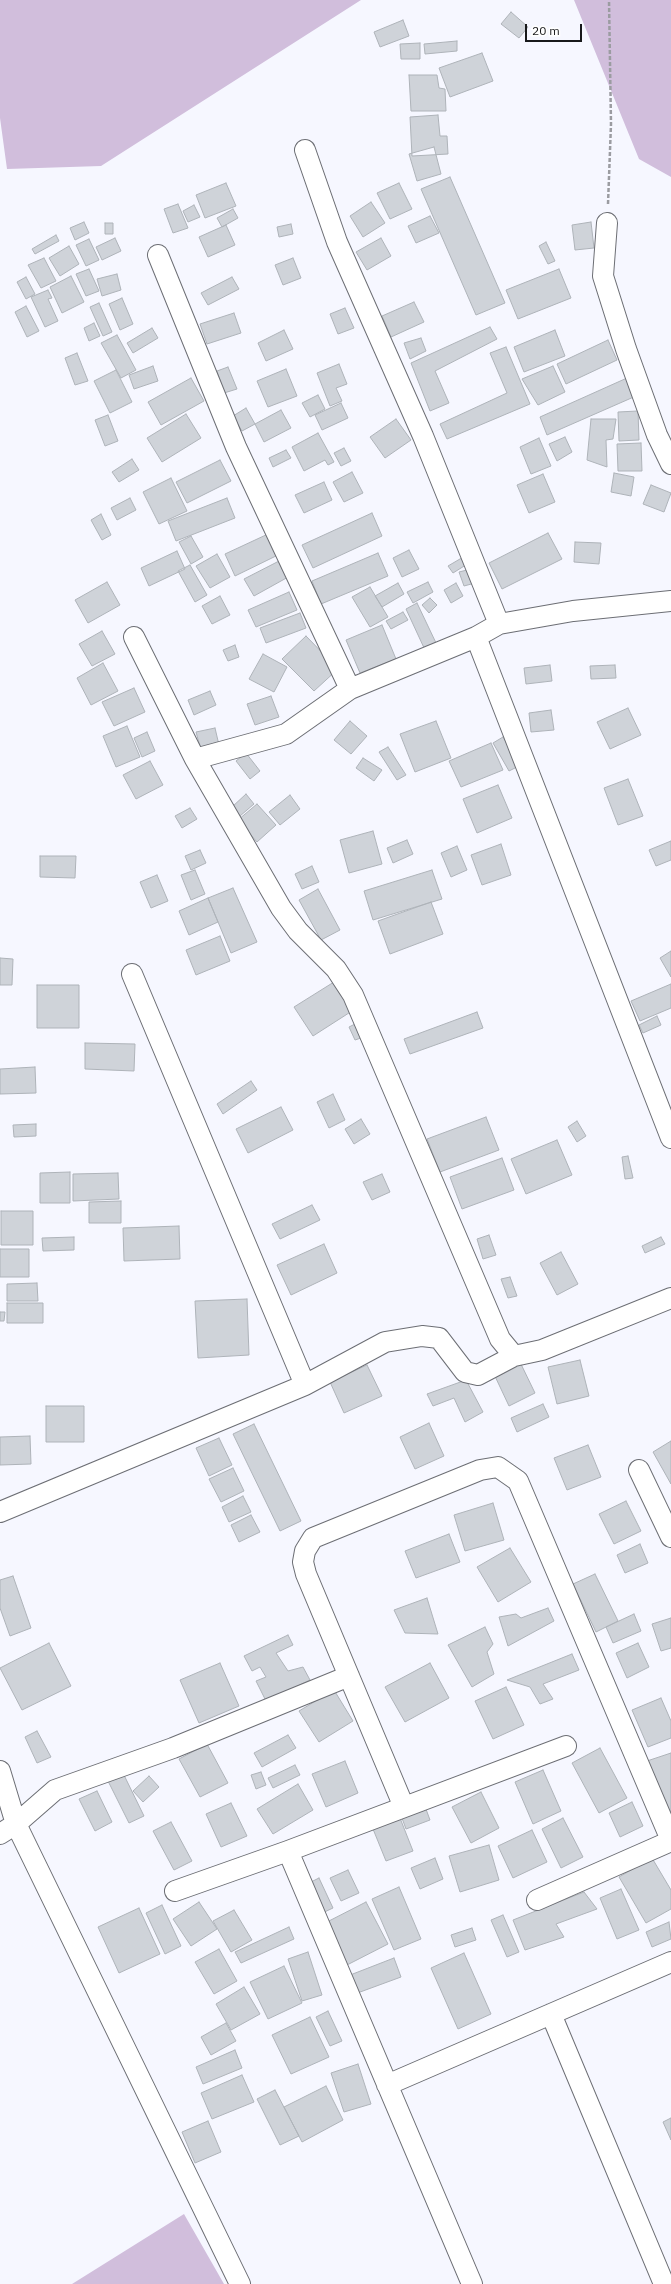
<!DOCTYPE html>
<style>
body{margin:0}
#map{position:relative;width:671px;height:2284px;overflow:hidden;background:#f6f7ff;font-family:"IBM Plex Sans",sans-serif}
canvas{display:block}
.scale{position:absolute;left:525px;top:24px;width:57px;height:18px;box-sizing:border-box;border:2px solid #18191b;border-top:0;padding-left:5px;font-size:12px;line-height:14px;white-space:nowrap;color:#18191b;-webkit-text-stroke:3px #fff;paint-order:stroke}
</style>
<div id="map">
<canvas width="671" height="2284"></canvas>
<div class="scale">20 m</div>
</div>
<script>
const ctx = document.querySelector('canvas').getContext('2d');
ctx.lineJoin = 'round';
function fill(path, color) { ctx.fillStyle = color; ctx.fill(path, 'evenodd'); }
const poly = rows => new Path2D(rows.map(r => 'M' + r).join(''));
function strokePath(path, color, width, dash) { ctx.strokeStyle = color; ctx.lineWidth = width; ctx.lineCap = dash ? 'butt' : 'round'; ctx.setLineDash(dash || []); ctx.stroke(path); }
fill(poly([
 [0,0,361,0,101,166,7,169,0,118],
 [574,0,671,0,671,177,639,159],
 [184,2214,224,2284,72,2284]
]), '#d1bedc');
const building = poly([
 [511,12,528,27,519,38,501,24,511,12],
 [403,20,409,36,380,47,374,32,403,20],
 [457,41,457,51,425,54,424,44,457,41],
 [420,43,420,59,401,59,400,44,420,43],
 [482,53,493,81,450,97,439,68,482,53],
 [409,75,437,75,439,88,445,89,446,111,411,111,409,75],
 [438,115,440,136,447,136,448,154,412,156,410,117,438,115],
 [434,147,441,174,417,181,409,154,434,147],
 [450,177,505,303,476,315,421,189,450,177],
 [226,183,236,206,205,218,196,195,226,183],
 [399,183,412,209,390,219,377,193,399,183],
 [371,202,385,223,363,237,350,216,371,202],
 [178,204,188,228,173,233,164,209,178,204],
 [194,205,200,217,188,222,183,211,194,205],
 [233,209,238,218,222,227,217,218,233,209],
 [430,216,439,233,416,243,408,226,430,216],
 [84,222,89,233,75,240,70,228,84,222],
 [591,222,594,248,575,250,572,225,591,222],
 [105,223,113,223,113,234,105,234,105,223],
 [291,224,293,234,279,237,277,227,291,224],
 [226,225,235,245,208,257,199,237,226,225],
 [56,235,59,241,35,254,32,249,56,235],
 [115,238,121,251,102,260,96,247,115,238],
 [381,238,391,256,367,270,356,252,381,238],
 [89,239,99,260,86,266,76,245,89,239],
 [546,242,555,261,548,264,539,246,546,242],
 [69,246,79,264,60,276,49,258,69,246],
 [44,258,56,281,41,288,28,265,44,258],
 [293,258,301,278,283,285,275,265,293,258],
 [89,269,99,291,86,296,76,274,89,269],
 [559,269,571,298,518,319,506,290,559,269],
 [117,274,121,290,102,296,97,279,117,274],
 [71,276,84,302,62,313,50,287,71,276],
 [26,277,35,294,26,299,17,282,26,277],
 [232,277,239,289,208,305,201,293,232,277],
 [48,290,52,298,48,299,58,321,45,327,31,297,48,290],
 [122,298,133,324,120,330,109,304,122,298],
 [414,302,424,322,391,337,382,316,414,302],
 [99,303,112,332,103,336,90,307,99,303],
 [26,306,39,331,27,337,15,312,26,306],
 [345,308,354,328,338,334,330,314,345,308],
 [234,313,241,333,207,344,200,324,234,313],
 [94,323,100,336,89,341,84,328,94,323],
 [490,327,497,339,435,371,449,403,430,411,411,363,490,327],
 [152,328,158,338,133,353,127,343,152,328],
 [284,330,293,349,266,361,258,343,284,330],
 [555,330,565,356,524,372,514,347,555,330],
 [117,335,136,370,121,378,101,343,117,335],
 [421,338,426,351,410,359,404,343,421,338],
 [608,340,617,360,566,384,557,364,608,340],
 [506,347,530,404,447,439,440,424,507,393,490,353,506,347],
 [77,353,88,381,75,385,65,358,77,353],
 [339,364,347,384,336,388,342,401,330,406,317,373,339,364],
 [153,366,158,381,134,389,129,375,153,366],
 [553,366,565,392,538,405,522,379,553,366],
 [228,367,237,389,224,393,217,371,228,367],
 [286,369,297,396,268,407,257,381,286,369],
 [116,370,132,402,110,413,94,381,116,370],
 [191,378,204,401,161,425,148,402,191,378],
 [627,378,636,396,547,435,540,417,627,378],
 [318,395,325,409,310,417,302,403,318,395],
 [341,403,348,418,322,430,315,415,341,403],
 [246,408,255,424,242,431,233,416,246,408],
 [281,410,291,428,264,442,255,424,281,410],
 [638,411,639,440,619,441,618,412,638,411],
 [186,414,201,438,162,462,147,438,186,414],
 [108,415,118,441,105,446,95,420,108,415],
 [396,419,411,440,385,458,370,437,396,419],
 [591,419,616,419,613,439,606,440,607,467,587,460,591,419],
 [318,433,334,462,328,465,325,460,304,471,292,447,318,433],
 [565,437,572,452,557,461,549,444,565,437],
 [539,438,551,466,531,474,520,447,539,438],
 [641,443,642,471,618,471,617,444,641,443],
 [344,448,351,461,341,466,334,453,344,448],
 [286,450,291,458,273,467,269,458,286,450],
 [132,459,139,470,119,482,112,472,132,459],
 [220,460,231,481,187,503,176,482,220,460],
 [352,472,363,493,344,502,333,482,352,472],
 [614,473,634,477,631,496,611,492,614,473],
 [543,474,555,502,529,513,517,485,543,474],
 [171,478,187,511,159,524,143,492,171,478],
 [324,482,332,500,304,513,295,495,324,482],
 [651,485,671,493,664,512,643,504,651,485],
 [130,498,136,510,117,520,111,508,130,498],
 [227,498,235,518,176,541,168,521,227,498],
 [372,513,382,536,313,568,302,545,372,513],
 [101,514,111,535,102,540,91,520,101,514],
 [548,533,562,559,502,589,489,563,548,533],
 [268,534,278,555,235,576,225,554,268,534],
 [191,536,203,557,191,564,179,542,191,536],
 [575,542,601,543,599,564,574,562,575,542],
 [409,550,419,569,402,577,393,558,409,550],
 [177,551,185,569,149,586,141,568,177,551],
 [378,553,388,576,321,604,312,581,378,553],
 [217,554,230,577,210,588,196,566,217,554],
 [465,556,469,563,453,573,448,566,465,556],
 [281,560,290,576,254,596,244,579,281,560],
 [190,565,207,595,195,602,178,571,190,565],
 [471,569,475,583,464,586,459,572,471,569],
 [107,582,120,605,88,623,75,600,107,582],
 [428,582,433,592,413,603,407,592,428,582],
 [398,583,404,594,382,607,375,596,398,583],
 [456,583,463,596,451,603,444,590,456,583],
 [370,587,388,617,370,627,352,597,370,587],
 [289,592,297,610,256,627,248,610,289,592],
 [220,596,230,615,212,624,202,606,220,596],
 [430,598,437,605,429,613,422,605,430,598],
 [417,603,437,645,425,650,406,609,417,603],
 [403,612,408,620,391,629,386,621,403,612],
 [300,613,306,628,266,643,260,628,300,613],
 [382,625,396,659,360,673,346,640,382,625],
 [102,631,115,654,92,666,79,644,102,631],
 [306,636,338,669,314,691,282,659,306,636],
 [235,645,239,657,228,661,223,650,235,645],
 [263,654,287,667,274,692,249,679,263,654],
 [103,663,118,691,91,705,77,678,103,663],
 [550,665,552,681,526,684,524,668,550,665],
 [615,665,616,678,591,679,590,666,615,665],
 [134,688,145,712,114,726,102,702,134,688],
 [210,691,216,705,194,715,188,700,210,691],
 [271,696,279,717,255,725,247,704,271,696],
 [628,708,641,735,610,749,597,722,628,708],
 [551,710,554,730,531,732,529,713,551,710],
 [350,721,367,736,351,754,334,740,350,721],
 [436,721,451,758,415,772,400,734,436,721],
 [127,726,140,757,116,767,103,736,127,726],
 [215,728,219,745,201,750,196,732,215,728],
 [147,732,155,751,142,757,134,738,147,732],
 [503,737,519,766,509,771,493,743,503,737],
 [491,743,503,770,461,787,449,761,491,743],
 [388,747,406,775,397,780,379,752,388,747],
 [246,753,260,771,250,779,236,761,246,753],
 [363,758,382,770,374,781,356,768,363,758],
 [150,761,163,785,136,799,123,775,150,761],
 [628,779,643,816,618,825,604,788,628,779],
 [498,785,512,818,477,833,463,799,498,785],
 [246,794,254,804,240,816,232,807,246,794],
 [290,795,300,809,280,825,269,812,290,795],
 [257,804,276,825,257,842,238,820,257,804],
 [190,808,197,819,182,828,175,816,190,808],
 [373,831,382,864,349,873,340,840,373,831],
 [407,840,413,854,393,863,387,848,407,840],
 [671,841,671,860,656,866,649,850,671,841],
 [501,844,511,875,482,885,471,855,501,844],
 [457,846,467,870,451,877,441,853,457,846],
 [200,850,206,863,191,870,185,856,200,850],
 [40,856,76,856,75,878,40,877,40,856],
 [312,866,319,882,302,889,295,874,312,866],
 [195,870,205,894,191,900,181,875,195,870],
 [432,870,442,899,373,920,364,891,432,870],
 [157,875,168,901,151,908,140,882,157,875],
 [233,888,257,942,231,953,208,898,233,888],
 [318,889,340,930,321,940,299,900,318,889],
 [208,898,218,922,189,935,179,911,208,898],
 [431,902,443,934,390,954,378,921,431,902],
 [220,936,230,961,196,975,186,950,220,936],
 [671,951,671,977,660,958,671,951],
 [0,958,13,959,12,985,0,985,0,958],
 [334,982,352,1011,313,1036,294,1007,334,982],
 [671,984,671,1008,640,1021,631,1001,671,984],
 [37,985,79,985,79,1028,37,1028,37,985],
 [477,1012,483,1028,410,1054,404,1039,477,1012],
 [657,1016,661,1025,643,1033,639,1025,657,1016],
 [355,1024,361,1038,355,1040,349,1027,355,1024],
 [85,1043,135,1044,134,1071,85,1069,85,1043],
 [35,1067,36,1093,0,1094,0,1069,35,1067],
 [251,1081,257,1090,223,1114,217,1104,251,1081],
 [333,1094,345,1120,329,1128,317,1102,333,1094],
 [281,1107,293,1130,248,1153,236,1129,281,1107],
 [486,1117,499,1150,440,1172,427,1139,486,1117],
 [361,1119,370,1134,354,1144,345,1129,361,1119],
 [577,1121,586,1136,577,1142,568,1127,577,1121],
 [36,1124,36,1136,14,1137,13,1125,36,1124],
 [557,1140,572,1175,526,1194,511,1159,557,1140],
 [628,1156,633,1178,625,1179,622,1157,628,1156],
 [502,1158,514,1190,462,1209,450,1177,502,1158],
 [70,1172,70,1203,40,1203,40,1173,70,1172],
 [118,1173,119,1199,73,1201,73,1174,118,1173],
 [382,1174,390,1192,372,1200,363,1182,382,1174],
 [121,1201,121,1223,89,1223,89,1202,121,1201],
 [312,1205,320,1220,280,1239,272,1224,312,1205],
 [1,1211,33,1211,33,1245,1,1245,1,1211],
 [179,1226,180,1259,124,1261,123,1228,179,1226],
 [489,1235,496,1255,483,1259,477,1239,489,1235],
 [74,1237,74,1250,43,1251,42,1238,74,1237],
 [661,1237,665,1244,645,1253,642,1246,661,1237],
 [324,1244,337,1273,291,1295,277,1265,324,1244],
 [0,1249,29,1249,29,1277,0,1277,0,1249],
 [561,1252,578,1284,557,1295,540,1263,561,1252],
 [510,1277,517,1296,508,1298,501,1279,510,1277],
 [37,1283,38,1301,7,1301,7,1284,37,1283],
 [247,1299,249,1355,198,1358,195,1301,247,1299],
 [7,1303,43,1303,43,1323,7,1323,7,1303],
 [0,1312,5,1312,4,1321,0,1321,0,1312],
 [519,1360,535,1393,509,1406,493,1372,519,1360],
 [580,1360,589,1396,557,1404,548,1367,580,1360],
 [367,1365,382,1396,344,1413,330,1382,367,1365],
 [466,1380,483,1412,465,1422,454,1398,433,1406,427,1394,466,1380],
 [543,1404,549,1417,517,1432,511,1418,543,1404],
 [46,1406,84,1406,84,1442,46,1442,46,1406],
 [429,1423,444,1456,415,1469,400,1437,429,1423],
 [254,1424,301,1521,280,1531,233,1434,254,1424],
 [30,1436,31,1464,0,1465,0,1437,30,1436],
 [219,1438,232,1465,209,1476,196,1448,219,1438],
 [671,1441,671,1484,653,1452,671,1441],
 [588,1445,601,1477,567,1490,554,1458,588,1445],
 [233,1468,244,1491,221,1502,209,1479,233,1468],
 [243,1496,251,1512,229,1522,222,1507,243,1496],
 [626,1501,641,1531,614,1544,599,1514,626,1501],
 [493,1503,504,1540,465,1551,454,1515,493,1503],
 [251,1515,260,1532,239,1542,231,1525,251,1515],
 [449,1534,460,1562,416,1578,405,1551,449,1534],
 [640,1544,648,1563,625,1573,617,1555,640,1544],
 [510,1548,531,1582,498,1602,477,1567,510,1548],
 [595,1574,618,1621,596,1632,573,1584,595,1574],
 [13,1576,31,1628,10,1636,0,1608,0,1580,13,1576],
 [427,1598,438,1634,405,1633,394,1610,427,1598],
 [548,1608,554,1621,508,1646,499,1617,516,1614,521,1618,548,1608],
 [634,1614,641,1631,613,1643,606,1627,634,1614],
 [671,1618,671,1648,661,1651,652,1624,671,1618],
 [485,1627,493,1644,487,1652,494,1674,472,1687,448,1645,485,1627],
 [288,1635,293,1645,276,1653,288,1671,303,1667,310,1680,266,1701,256,1681,266,1677,260,1667,252,1671,244,1656,288,1635],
 [49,1643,71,1686,22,1710,0,1668,49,1643],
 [638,1643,649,1667,627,1678,616,1653,638,1643],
 [572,1654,579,1670,543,1684,553,1699,540,1704,530,1687,507,1680,572,1654],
 [220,1663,239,1706,199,1723,180,1680,220,1663],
 [430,1663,449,1698,405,1722,385,1687,430,1663],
 [506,1687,524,1725,493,1739,475,1701,506,1687],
 [334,1690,353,1721,319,1742,299,1711,334,1690],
 [661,1698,671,1721,671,1738,648,1747,632,1710,661,1698],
 [37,1731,51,1757,37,1763,25,1737,37,1731],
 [288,1735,296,1748,262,1767,254,1753,288,1735],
 [207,1744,228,1783,200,1797,179,1759,207,1744],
 [600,1748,627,1798,599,1813,572,1763,600,1748],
 [671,1753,671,1826,644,1762,671,1753],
 [345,1761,358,1793,326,1807,312,1774,345,1761],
 [295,1765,300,1775,273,1788,268,1778,295,1765],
 [543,1770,561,1811,533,1824,515,1782,543,1770],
 [261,1772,266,1785,256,1789,251,1775,261,1772],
 [123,1773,144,1816,129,1823,108,1781,123,1773],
 [149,1776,159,1787,143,1802,133,1791,149,1776],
 [298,1784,313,1810,273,1834,257,1809,298,1784],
 [97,1791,112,1822,95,1831,79,1799,97,1791],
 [481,1792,499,1828,471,1843,452,1807,481,1792],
 [423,1801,430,1820,406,1829,399,1810,423,1801],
 [632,1802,643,1826,620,1837,609,1813,632,1802],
 [231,1803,247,1836,221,1847,206,1814,231,1803],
 [400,1818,413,1851,386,1861,373,1829,400,1818],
 [563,1818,583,1857,561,1868,542,1829,563,1818],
 [171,1822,192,1861,174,1870,153,1831,171,1822],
 [532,1830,547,1862,513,1878,498,1846,532,1830],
 [489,1845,499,1880,460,1892,449,1856,489,1845],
 [435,1858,443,1879,420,1889,411,1868,435,1858],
 [652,1858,671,1890,671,1909,646,1923,619,1877,652,1858],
 [348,1870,359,1893,341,1901,330,1878,348,1870],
 [319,1878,333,1908,318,1915,305,1885,319,1878],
 [399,1887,421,1939,394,1950,372,1899,399,1887],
 [621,1889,639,1930,617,1939,600,1898,621,1889],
 [584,1892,597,1909,556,1924,564,1937,525,1950,513,1920,584,1892],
 [199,1902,217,1929,191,1946,173,1919,199,1902],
 [366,1902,388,1944,347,1965,325,1923,366,1902],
 [162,1905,181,1946,165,1954,146,1913,162,1905],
 [139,1908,160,1954,119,1973,98,1927,139,1908],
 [234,1910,252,1940,231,1952,213,1921,234,1910],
 [503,1915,519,1952,507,1957,491,1920,503,1915],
 [669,1922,671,1939,652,1947,646,1932,669,1922],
 [289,1927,294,1939,241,1963,235,1952,289,1927],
 [472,1928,476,1940,455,1947,451,1935,472,1928],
 [219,1949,237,1981,214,1994,195,1962,219,1949],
 [308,1952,322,1995,302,2001,288,1959,308,1952],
 [464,1953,491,2014,458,2029,431,1968,464,1953],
 [394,1958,401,1977,352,1995,345,1977,394,1958],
 [284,1966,302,2003,268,2019,250,1982,284,1966],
 [244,1987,260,2014,231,2030,216,2004,244,1987],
 [328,2011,342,2041,330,2046,316,2017,328,2011],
 [310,2017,329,2057,291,2074,272,2035,310,2017],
 [226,2023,236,2041,211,2055,201,2037,226,2023],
 [235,2050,242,2068,203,2084,196,2067,235,2050],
 [358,2064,371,2104,344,2112,331,2073,358,2064],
 [242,2075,254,2102,212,2119,201,2093,242,2075],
 [326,2086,343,2120,302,2142,284,2107,326,2086],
 [275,2090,299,2136,280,2145,257,2099,275,2090],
 [671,2118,671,2140,663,2122,671,2118],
 [208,2121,221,2152,195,2163,182,2132,208,2121]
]);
fill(building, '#cfd3d9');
strokePath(building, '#aeb3b9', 1);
const minor = poly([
 [305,150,337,242,423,436,499,624],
 [607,223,603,276,626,349,657,435,671,464],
 [158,255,236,447,350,689],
 [134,637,195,759,281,908,298,931,336,969,353,995,500,1339,514,1356],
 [476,637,671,1138],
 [195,759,286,734,350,689,476,637,499,624,573,611,671,601],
 [132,974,305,1385],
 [639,1470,671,1537],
 [0,1512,305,1385,385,1342,422,1336,439,1338,465,1372,478,1375,514,1356,542,1350,671,1298],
 [0,1771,16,1824,240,2284],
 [404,1807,306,1574,303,1562,305,1551,313,1538,480,1470,498,1467,518,1481,671,1840],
 [0,1834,16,1824,55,1790,173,1748,349,1676],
 [288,1851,472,2284],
 [175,1891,288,1851,566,1746],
 [537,1900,671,1841],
 [551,2014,664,2284],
 [387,2085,671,1962]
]);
strokePath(minor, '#6c6e74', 22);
strokePath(poly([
 [608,204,611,124,609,0]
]), '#9b9ca1', 2.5, [4, 2]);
strokePath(minor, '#fff', 20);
</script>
